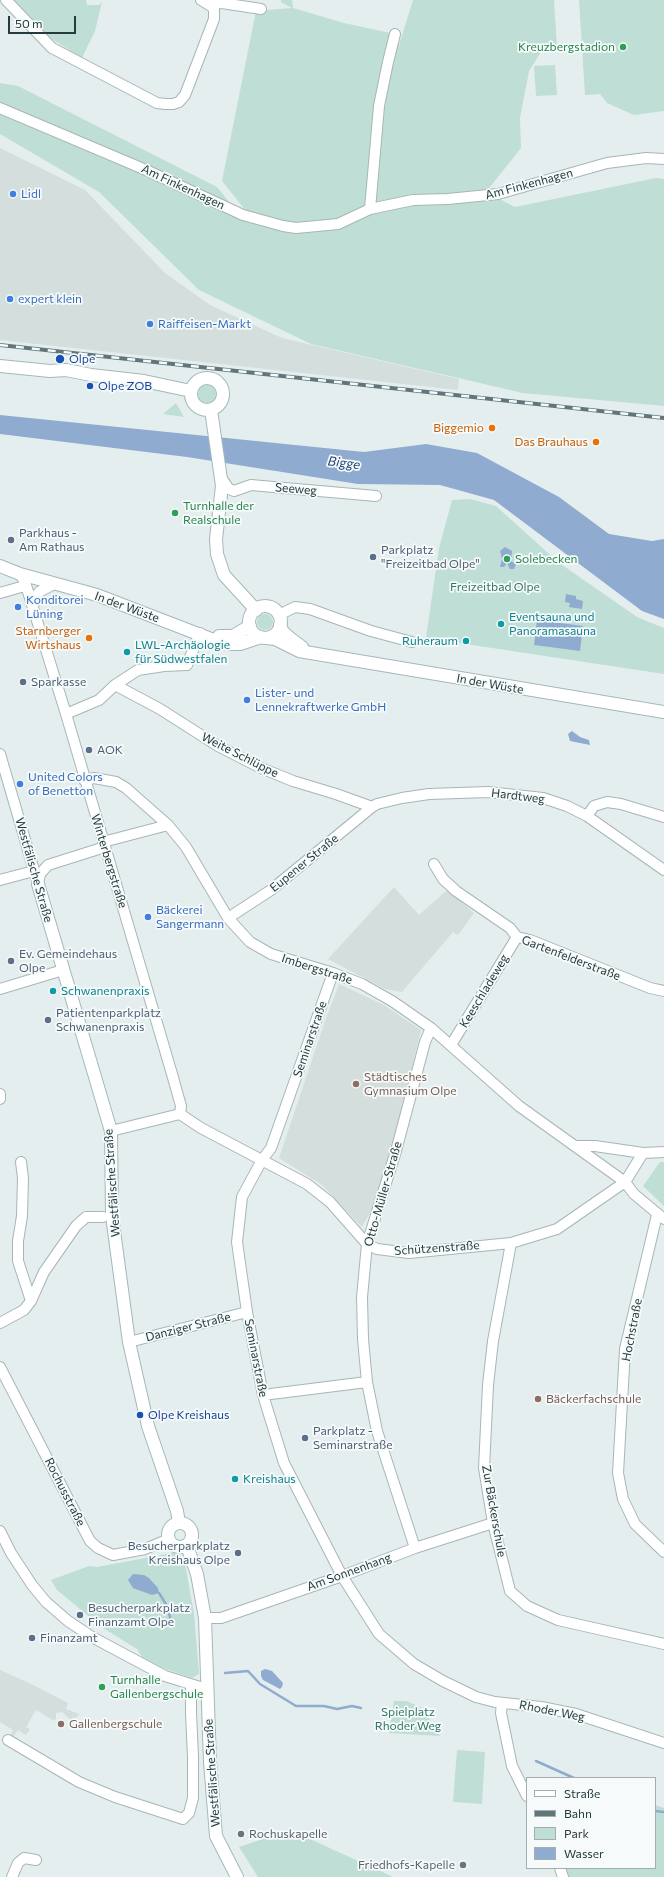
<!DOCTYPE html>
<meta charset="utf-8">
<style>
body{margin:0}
#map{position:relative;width:664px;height:1877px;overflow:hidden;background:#e5eeee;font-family:Commissioner,sans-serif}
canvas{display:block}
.legend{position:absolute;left:526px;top:1777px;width:130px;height:92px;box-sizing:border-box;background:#f6fafa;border:1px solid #a2aeaf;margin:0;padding:5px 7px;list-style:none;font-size:12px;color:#253b3f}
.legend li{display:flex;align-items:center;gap:8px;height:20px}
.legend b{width:20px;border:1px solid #a2aeaf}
.scale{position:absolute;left:8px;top:16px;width:68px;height:18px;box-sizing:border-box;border:2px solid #253b3f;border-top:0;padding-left:5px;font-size:12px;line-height:14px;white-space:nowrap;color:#253b3f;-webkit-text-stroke:3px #f6fafa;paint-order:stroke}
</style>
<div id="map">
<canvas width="664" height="1877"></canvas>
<ul class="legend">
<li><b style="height:5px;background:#fff"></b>Straße</li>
<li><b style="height:5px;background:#60767b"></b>Bahn</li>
<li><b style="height:11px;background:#bfded5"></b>Park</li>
<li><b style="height:11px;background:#90abd0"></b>Wasser</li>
</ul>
<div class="scale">50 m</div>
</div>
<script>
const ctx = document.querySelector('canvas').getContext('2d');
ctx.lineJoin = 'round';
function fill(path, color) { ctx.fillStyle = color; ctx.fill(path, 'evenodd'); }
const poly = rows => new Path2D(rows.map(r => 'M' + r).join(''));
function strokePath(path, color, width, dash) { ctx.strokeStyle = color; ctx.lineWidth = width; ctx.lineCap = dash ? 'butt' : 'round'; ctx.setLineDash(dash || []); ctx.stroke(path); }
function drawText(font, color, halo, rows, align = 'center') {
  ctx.font = font + ' Commissioner,sans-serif'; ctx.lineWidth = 3.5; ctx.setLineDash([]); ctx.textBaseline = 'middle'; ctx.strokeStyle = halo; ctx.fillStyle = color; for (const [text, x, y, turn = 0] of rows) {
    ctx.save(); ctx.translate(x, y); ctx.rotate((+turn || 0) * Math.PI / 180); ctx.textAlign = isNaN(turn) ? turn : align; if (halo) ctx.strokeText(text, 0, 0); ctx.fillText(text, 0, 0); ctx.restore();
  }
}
fill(poly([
 [0,148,85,190,165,273,210,305,282,338,459,379,458,390,0,340],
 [394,887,419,915,447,890,474,913,458,935,453,932,402,992,385,989,328,959],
 [339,984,384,1005,421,1030,395,1139,374,1206,362,1227,322,1185,279,1158,325,1021],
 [0,1670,31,1684,68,1703,66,1709,79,1714,77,1717,71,1720,62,1712,56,1713,56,1718,54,1721,36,1710,26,1727,30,1729,26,1735,18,1730,14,1736,10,1736,13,1730,0,1722]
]), '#d3dedd');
fill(poly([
 [14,0,86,0,87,5,99,5,102,2,95,31,82,58,47,36],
 [281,0,292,0,293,8,344,23,395,34,399,45,413,0,554,0,557,47,541,52,529,71,520,118,521,148,486,192,515,207,656,178,664,179,664,406,523,393,311,344,199,290,99,192,0,134,0,83,18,86,217,187,242,218,282,231,326,223,286,223,246,211,222,181,256,11,292,8,281,2],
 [579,0,664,0,664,111,634,115,607,103,600,94,585,95],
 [555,65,557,95,536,96,534,66],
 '198 394a9 9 0 1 1 18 0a9 9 0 1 1-18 0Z',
 [176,403,184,417,163,414],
 [470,499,496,506,558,562,637,617,664,628,664,674,426,638,439,548,452,500],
 '257 622a8 8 0 1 1 16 0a8 8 0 1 1-16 0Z',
 [660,1162,664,1162,664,1206,643,1186],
 [172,1553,178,1554,185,1564,194,1613,199,1674,192,1678,163,1668,142,1657,137,1649,103,1628,57,1590,51,1580,89,1566,97,1567],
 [394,1701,406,1701,422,1708,440,1736,389,1733],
 [457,1750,485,1752,482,1804,453,1802],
 [655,1805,664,1808,664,1877,566,1877,564,1868,655,1868],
 [290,1830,376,1869,393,1877,258,1877,239,1847]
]), '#bfded5');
fill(poly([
 [0,415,364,452,426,444,477,453,559,497,609,534,652,541,664,539,664,619,642,611,494,500,440,485,358,484,187,457,0,434],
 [505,547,512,551,511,561,516,564,514,569,510,569,507,563,504,567,500,567,502,559,500,551],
 [566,594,576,596,576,599,583,601,582,609,569,607,570,603,565,602],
 [537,620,583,626,580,651,534,645],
 [572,731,580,737,589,740,590,745,570,741,568,734],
 [133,1574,144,1575,149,1578,158,1588,159,1593,152,1595,133,1588,128,1580],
 [265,1669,272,1671,283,1683,282,1687,280,1689,263,1680,261,1676,261,1671]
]), '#90abd0');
strokePath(poly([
 [159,1593,167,1606,171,1621],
 [225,1673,248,1671,260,1684,296,1706,324,1706,337,1709,352,1706,361,1708],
 [536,1761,574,1778],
 [655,1811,664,1812]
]), '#90abd0', 2.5);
const street = poly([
 [6,0,52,48,157,103,165,104,173,104,179,102,185,95,214,19,214,8,201,0],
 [211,4,222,3,261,9],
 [0,108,146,170,243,215,283,226,296,228,338,224,370,209,413,200,448,199,498,194,607,163,646,158,664,159],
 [370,209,379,106,388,62,395,34],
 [222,479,229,489,234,491,251,485,376,496],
 [20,574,25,582,66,714,172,1074,181,1106,180,1114],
 [0,593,21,587],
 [33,607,35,597,39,592,54,584],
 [279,615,295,607,310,609,371,631,412,642],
 [115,685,160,709,218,746,261,768,293,781,336,794,372,807],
 [66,714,99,700,115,685,138,670,164,666,187,665,200,633],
 [0,754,38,884],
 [84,780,94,778,116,782,126,788,168,825,186,847,228,918,250,942,271,954,333,973,362,984,392,1001,431,1028,519,1106,625,1182,634,1194,664,1219],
 [587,816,594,806,607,802,621,804,664,817],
 [103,842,168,825],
 [434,864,443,879,456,891,510,928,517,937,530,940,650,988,664,991],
 [0,880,34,871],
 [38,884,40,874,48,865,105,847],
 [228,918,271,890,372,807,377,804,402,798,429,794,488,792,543,798,567,806,587,816,664,870],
 [333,973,271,1148,262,1160,242,1197,237,1242,247,1312,263,1395,284,1463,342,1576,379,1634,414,1664,443,1681,476,1697,495,1702,541,1707,576,1714,664,1743],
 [0,989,63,970],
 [451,1045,517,937],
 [0,1094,0,1099],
 [111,1131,180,1114,201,1128,307,1184,330,1202,367,1244,377,1249,409,1253,511,1243,557,1229,625,1182,643,1153,664,1152],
 [576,1146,595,1146,643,1153],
 [21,1162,23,1178,22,1216,18,1241,18,1261,31,1301],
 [657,1215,625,1349,618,1473,623,1499,635,1524,664,1552],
 [511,1243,493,1341,488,1385,484,1468,493,1523,510,1591,527,1606,558,1620,664,1644],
 [0,1323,24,1310,31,1301,44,1272,76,1226,86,1217,103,1217],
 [129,1342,247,1312],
 [0,1367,90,1541,98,1548,113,1555,145,1549,169,1539],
 [263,1395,367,1382],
 [0,1531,11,1553,32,1585,46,1602,68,1621,92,1637,165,1676,200,1687],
 [415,1548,377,1431,367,1382,363,1339,362,1297,367,1244,396,1151,425,1042,431,1028],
 [205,1618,221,1618,342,1576,415,1548,493,1523],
 [502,1703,501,1713,512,1766,527,1796],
 [8,1740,79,1782,115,1797,183,1819,189,1813,193,1798,193,1757,191,1713,191,1689,194,1686],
 [560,1868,563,1877],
 [12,1877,18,1863,24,1858,36,1860]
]);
const secondary = poly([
 [0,366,50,371,66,370,91,375,144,381,191,391],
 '191 394a16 16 0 1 1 32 0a16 16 0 1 1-32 0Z',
 [211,410,222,486,216,539,217,554,224,575,256,610],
 [0,566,20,574,97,595,219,642,230,644,240,644,261,637],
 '249 622a16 16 0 1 1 32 0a16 16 0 1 1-32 0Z',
 [280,625,283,632,290,638,302,647],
 [219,636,233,636,250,626],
 [267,638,275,639,299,651,664,712],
 [38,884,111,1131,112,1216,129,1342,148,1426,177,1511,179,1523],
 '168 1535a12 12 0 1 1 24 0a12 12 0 1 1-24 0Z',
 [187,1546,197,1574,205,1618,210,1762,216,1836,237,1877]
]);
strokePath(street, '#a8b5b6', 12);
strokePath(secondary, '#a4b8b9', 14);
strokePath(street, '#fff', 10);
strokePath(secondary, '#fff', 12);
const rail = poly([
 [0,345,664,418]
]);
strokePath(rail, '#60767b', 4);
strokePath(rail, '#f6fafa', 2.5, [8]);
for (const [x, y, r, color] of [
 [623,47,4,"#2e9e5b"],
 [13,194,4,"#3f7fe0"],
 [10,299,4,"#3f7fe0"],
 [150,324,4,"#3f7fe0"],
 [60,359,5,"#1a4fb4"],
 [90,386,4,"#1a4fb4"],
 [492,428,4,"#e8710a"],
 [596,442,4,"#e8710a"],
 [175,513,4,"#2e9e5b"],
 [11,540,4,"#5c6f8a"],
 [373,557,4,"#5c6f8a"],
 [507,559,4,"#2e9e5b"],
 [18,607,4,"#3f7fe0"],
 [501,624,4,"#0f9aa8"],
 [89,638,4,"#e8710a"],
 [466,641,4,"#0f9aa8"],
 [127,652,4,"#0f9aa8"],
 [23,682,4,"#5c6f8a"],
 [247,700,4,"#3f7fe0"],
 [89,750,4,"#5c6f8a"],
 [20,784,4,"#3f7fe0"],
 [148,917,4,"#3f7fe0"],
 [11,961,4,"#5c6f8a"],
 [53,991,4,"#0f9aa8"],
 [48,1020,4,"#5c6f8a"],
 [356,1084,4,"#8d6e63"],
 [538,1399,4,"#8d6e63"],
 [140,1415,4,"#1a4fb4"],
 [305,1438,4,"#5c6f8a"],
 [235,1479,4,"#0f9aa8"],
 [238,1553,4,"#5c6f8a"],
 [80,1615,4,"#5c6f8a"],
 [32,1638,4,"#5c6f8a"],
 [102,1687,4,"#2e9e5b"],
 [61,1724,4,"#8d6e63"],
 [241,1834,4,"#6b7280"],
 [463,1865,4,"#6b7280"]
]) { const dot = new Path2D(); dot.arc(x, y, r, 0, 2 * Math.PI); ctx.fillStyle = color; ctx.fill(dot); strokePath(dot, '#f6fafa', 1.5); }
drawText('12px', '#27864d', '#f6fafa', [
 ["Kreuzbergstadion",615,47,"right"],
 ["Turnhalle der",183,506],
 ["Realschule",183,520],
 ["Solebecken",515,559],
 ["Turnhalle",110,1680],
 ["Gallenbergschule",110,1694]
], 'left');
drawText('12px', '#253b3f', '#f6fafa', [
 ["Am Finkenhagen",529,184,-15],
 ["Am Finkenhagen",183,187,25],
 ["Seeweg",296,489,5],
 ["In der Wüste",127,607,20],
 ["In der Wüste",490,684,10],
 ["Weite Schlüppe",240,755,27],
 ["Hardtweg",518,796,7],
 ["Winterbergstraße",109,861,73],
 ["Eupener Straße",304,863,-39],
 ["Westfälische Straße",34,870,74],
 ["Gartenfelderstraße",571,958,21],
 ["Imbergstraße",317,969,18],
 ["Keeschladeweg",484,991,-59],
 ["Seminarstraße",310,1039,-71],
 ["Westfälische Straße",112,1183,-94],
 ["Otto-Müller-Straße",383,1194,-74],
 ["Schützenstraße",437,1248,-4],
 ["Danziger Straße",188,1327,-14],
 ["Hochstraße",632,1330,-79],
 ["Seminarstraße",256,1358,79],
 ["Rochusstraße",65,1492,63],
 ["Zur Bäckerschule",494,1511,80],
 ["Am Sonnenhang",349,1572,-20],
 ["Rhoder Weg",552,1711,11],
 ["Westfälische Straße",212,1773,-94]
]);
drawText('12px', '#366cbe', '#f6fafa', [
 ["Lidl",21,194],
 ["expert klein",18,299],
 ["Raiffeisen-Markt",158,324],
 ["Konditorei",26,600],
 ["Lüning",26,614],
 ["Lister- und",255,693],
 ["Lennekraftwerke GmbH",255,707],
 ["United Colors",28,777],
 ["of Benetton",28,791],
 ["Bäckerei",156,910],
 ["Sangermann",156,924]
], 'left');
drawText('12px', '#164399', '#f6fafa', [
 ["Olpe",69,359],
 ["Olpe ZOB",98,386],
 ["Olpe Kreishaus",148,1415]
], 'left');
drawText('12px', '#c56008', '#f6fafa', [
 ["Biggemio",484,428],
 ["Das Brauhaus",588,442],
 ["Starnberger",81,631],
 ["Wirtshaus",81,645]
], 'right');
drawText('12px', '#4e5e75', '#f6fafa', [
 ["Parkhaus -",19,533],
 ["Am Rathaus",19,547],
 ["Parkplatz",381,550],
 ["\"Freizeitbad Olpe\"",381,564],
 ["Sparkasse",31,682],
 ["AOK",97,750],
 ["Ev. Gemeindehaus",19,954],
 ["Olpe",19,968],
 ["Patientenparkplatz",56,1013],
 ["Schwanenpraxis",56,1027],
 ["Parkplatz -",313,1431],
 ["Seminarstraße",313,1445],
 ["Besucherparkplatz",230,1546,"right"],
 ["Kreishaus Olpe",230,1560,"right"],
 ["Besucherparkplatz",88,1608],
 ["Finanzamt Olpe",88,1622],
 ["Finanzamt",40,1638]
], 'left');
drawText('12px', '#307568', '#f6fafa', [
 ["Freizeitbad Olpe",495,587],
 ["Spielplatz",408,1712],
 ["Rhoder Weg",408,1726]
]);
drawText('12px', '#0d838f', '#f6fafa', [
 ["Eventsauna und",509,617],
 ["Panoramasauna",509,631],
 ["Ruheraum",458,641,"right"],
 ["LWL-Archäologie",135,645],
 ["für Südwestfalen",135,659],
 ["Schwanenpraxis",61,991],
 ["Kreishaus",243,1479]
], 'left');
drawText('12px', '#785e54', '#f6fafa', [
 ["Städtisches",364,1077],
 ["Gymnasium Olpe",364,1091],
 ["Bäckerfachschule",546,1399],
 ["Gallenbergschule",69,1724]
], 'left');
drawText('12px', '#5b616d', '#f6fafa', [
 ["Rochuskapelle",249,1834],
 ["Friedhofs-Kapelle",455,1865,"right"]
], 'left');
drawText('italic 13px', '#20457a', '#f6fafa', [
 ["Bigge",344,463,7]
]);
</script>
